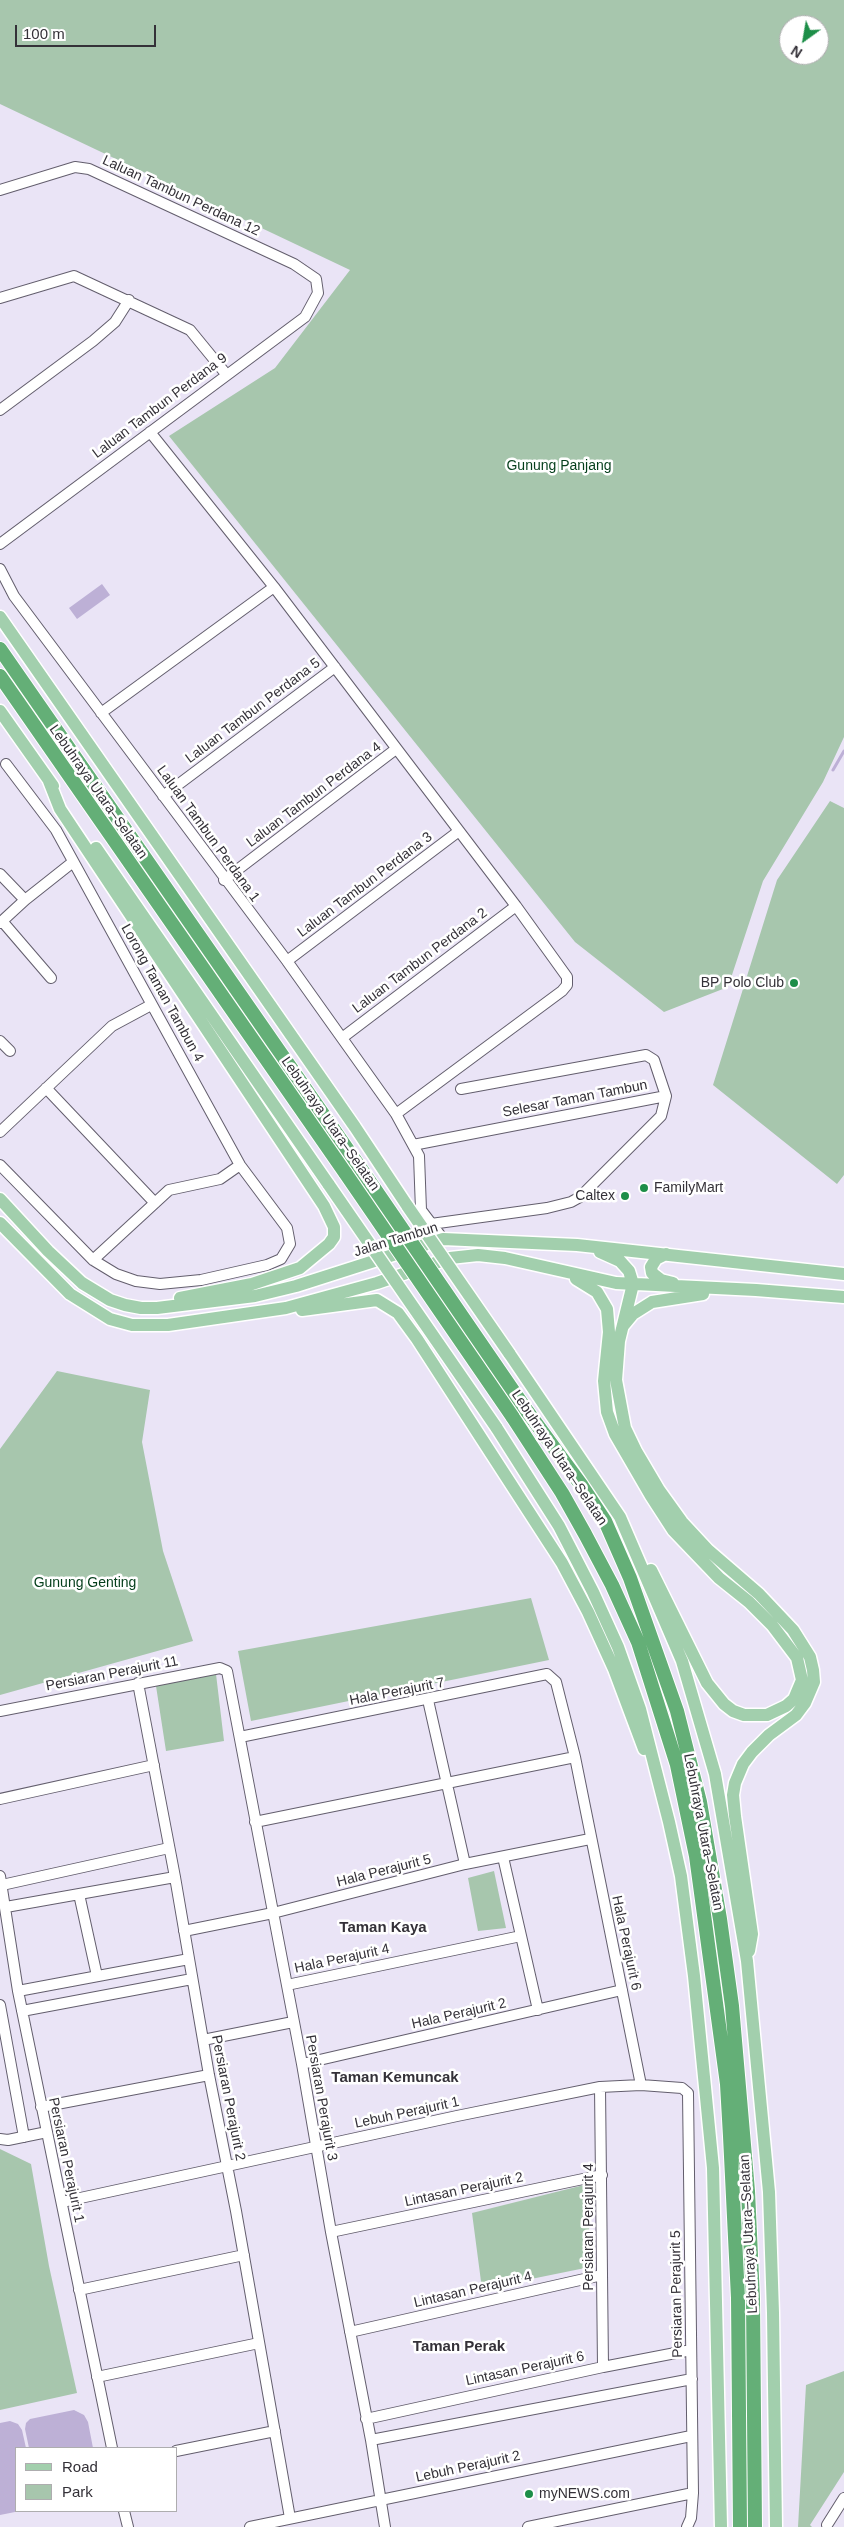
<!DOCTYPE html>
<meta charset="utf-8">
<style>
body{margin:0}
#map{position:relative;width:844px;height:2527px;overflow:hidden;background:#eae4f6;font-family:Helvetica,sans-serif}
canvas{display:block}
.legend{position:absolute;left:15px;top:2447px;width:162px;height:65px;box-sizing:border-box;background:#fff;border:1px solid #aeadaf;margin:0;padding:6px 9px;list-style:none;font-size:15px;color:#343138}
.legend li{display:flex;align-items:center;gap:10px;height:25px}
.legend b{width:25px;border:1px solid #aeadaf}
.north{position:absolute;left:779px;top:15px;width:50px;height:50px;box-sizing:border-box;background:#fff;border:1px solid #aeadaf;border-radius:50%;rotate:212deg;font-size:14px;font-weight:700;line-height:20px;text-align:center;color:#343138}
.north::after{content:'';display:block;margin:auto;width:18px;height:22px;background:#1d8e48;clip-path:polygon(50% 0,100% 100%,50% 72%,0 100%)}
.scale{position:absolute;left:15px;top:25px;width:141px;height:22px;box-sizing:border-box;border:2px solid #343138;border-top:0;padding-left:6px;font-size:15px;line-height:18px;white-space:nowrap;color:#343138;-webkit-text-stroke:4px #fff;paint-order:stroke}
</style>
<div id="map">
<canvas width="844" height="2527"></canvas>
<ul class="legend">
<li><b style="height:6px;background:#a2cfad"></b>Road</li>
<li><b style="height:14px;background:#a7c6ad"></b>Park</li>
</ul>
<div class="north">N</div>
<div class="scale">100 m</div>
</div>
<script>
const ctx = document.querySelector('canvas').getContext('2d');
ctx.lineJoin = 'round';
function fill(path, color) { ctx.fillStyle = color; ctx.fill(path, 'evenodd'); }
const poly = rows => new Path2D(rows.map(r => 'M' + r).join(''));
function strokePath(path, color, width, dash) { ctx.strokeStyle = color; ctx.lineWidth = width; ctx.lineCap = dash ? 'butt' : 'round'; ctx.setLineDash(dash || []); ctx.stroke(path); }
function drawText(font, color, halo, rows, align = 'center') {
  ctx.font = font + ' Helvetica,sans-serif'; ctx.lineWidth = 5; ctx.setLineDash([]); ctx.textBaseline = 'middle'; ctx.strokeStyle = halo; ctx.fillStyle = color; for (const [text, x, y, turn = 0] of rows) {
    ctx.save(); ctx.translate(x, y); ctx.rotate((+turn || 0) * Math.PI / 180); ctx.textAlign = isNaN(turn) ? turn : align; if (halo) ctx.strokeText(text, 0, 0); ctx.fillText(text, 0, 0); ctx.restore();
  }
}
fill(poly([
 [0,0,844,0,844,737,823,782,763,881,728,987,664,1012,575,942,169,436,275,368,350,270,0,104],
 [789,25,819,25,819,55,789,55],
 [830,801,844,808,844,1175,837,1184,713,1085,777,880],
 [57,1371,150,1390,142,1442,163,1551,193,1641,0,1695,0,1449],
 [531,1598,549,1660,251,1721,238,1651],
 [216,1674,224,1741,166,1751,156,1686],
 [494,1871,506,1928,478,1931,468,1878],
 [0,2149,31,2164,49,2266,77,2393,0,2410],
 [588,2184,590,2267,482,2289,472,2213],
 [844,2371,844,2472,810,2525,812,2527,798,2527,806,2385]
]), '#a7c6ad');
fill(poly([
 [102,584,110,595,77,619,69,608],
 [74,2410,84,2415,88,2422,93,2448,29,2448,25,2429,26,2423,30,2419],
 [10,2421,18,2424,22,2430,26,2448,16,2448,16,2511,20,2511,0,2515,0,2423]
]), '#bdb0d6');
strokePath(poly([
 [833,770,844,751]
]), '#bdb0d6', 3);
const minor = poly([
 [0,190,75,167,89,169,294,264,316,279,318,293,305,317,0,544],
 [0,298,74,276,190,330,226,374],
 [0,410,93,341,115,322,129,300],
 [150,432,274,587,516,906,567,977,567,985,562,991,396,1114],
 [0,569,14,596,287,961,396,1114,419,1156,421,1210,443,1239],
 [101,713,274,587],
 [163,796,335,667],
 [0,874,25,900],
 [224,880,396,749],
 [2,921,51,978],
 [0,923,25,900,73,862],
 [287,961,459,831],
 [342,1038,516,906],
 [0,1041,10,1051],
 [46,1088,155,1203],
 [461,1089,646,1055,654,1060,666,1096],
 [0,1132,112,1026,151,1005],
 [413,1145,666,1096,661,1116,580,1197,571,1202,547,1208,431,1224],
 [0,1165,93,1260,116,1274,136,1281,160,1284,201,1280,267,1265,281,1259,290,1244,287,1228,240,1165,56,830,6,764],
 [93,1260,169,1190,220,1179,240,1165],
 [138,1683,175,1877,209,2075,236,2211,290,2518],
 [428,1700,465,1864],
 [0,1711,220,1668,227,1671,302,2064,331,2232,371,2440,385,2527],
 [240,1737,547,1674,556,1682,575,1757,641,2085,682,2088,688,2093,693,2493,691,2518,687,2527],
 [0,1799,154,1765],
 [255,1822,575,1757],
 [503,1857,538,2010],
 [0,1876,18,1991,112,2448],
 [2,1885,169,1848],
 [79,1894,97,1976],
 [6,1907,175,1877],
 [184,1931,273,1913,465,1864,590,1839],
 [287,1985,521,1936],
 [18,1991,189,1959],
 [0,2005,24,2137],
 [22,2011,192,1979],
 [203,2040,293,2022],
 [302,2064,622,1990],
 [600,2087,603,2367],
 [41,2107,209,2075],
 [0,2139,8,2140,47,2132],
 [62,2202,457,2116,600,2087,641,2085],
 [331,2232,602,2175],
 [79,2290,244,2255],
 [350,2332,602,2275],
 [97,2377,259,2343],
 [366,2419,603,2367,691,2350],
 [371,2440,692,2379],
 [176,2451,275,2431],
 [124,2511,128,2527],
 [827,2525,844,2498],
 [250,2527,691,2436],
 [528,2527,693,2493]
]);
const major = poly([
 [0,617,355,1127,408,1207],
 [0,711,53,786],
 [49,781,60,809,324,1206,334,1227,334,1237,329,1244,300,1268,252,1284,180,1298],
 [96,848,329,1185],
 [0,1199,48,1251,82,1283,110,1300,125,1305,141,1308,157,1308,255,1296,296,1286,443,1239,577,1245,844,1274],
 [0,1223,70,1294,110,1319,132,1325,168,1325,286,1308,377,1283,450,1258,478,1255,505,1258,616,1283,756,1290,844,1297],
 [600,1252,620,1261,629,1271,633,1284,619,1341,616,1380,625,1428,636,1451,659,1490,682,1522,708,1550,759,1594,793,1630,810,1657,813,1670,814,1682,805,1703,796,1715,769,1735,752,1752,743,1764,735,1783,733,1795,735,1816,752,1934,749,1951],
 [666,1254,656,1259,651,1267,652,1273,661,1280,673,1283],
 [576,1279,597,1292,607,1309,609,1332,604,1381,607,1412,615,1434,651,1496,673,1530,719,1578,749,1602,772,1625,797,1658,802,1680,794,1699,786,1706,767,1715,744,1715,733,1711,724,1704,707,1683,651,1570],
 [302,1310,377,1300,398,1313,417,1339,562,1563,588,1612,614,1669,644,1749],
 [623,1326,633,1314,652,1302,703,1294],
 [509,1353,620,1517,682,1661,715,1774,747,1961,769,2192,773,2313,776,2527],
 [496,1427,559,1526,593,1592,618,1647,640,1709,669,1822,681,1876,694,1976,713,2168,721,2527]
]);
const highway = poly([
 [0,649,359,1166],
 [0,676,346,1174],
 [527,1411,582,1486,605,1521,630,1578,677,1711,700,1802,720,1919,732,2006,748,2191,753,2299,755,2527],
 [512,1416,562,1493,585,1534,612,1585,638,1642,677,1765,696,1856,727,2084,730,2136,738,2298,740,2527]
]);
strokePath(minor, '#635e6d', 12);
strokePath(major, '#fff', 15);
strokePath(highway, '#fff', 16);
strokePath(minor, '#fff', 10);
strokePath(major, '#a2cfad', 12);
strokePath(highway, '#64af77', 14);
const majorBridge = poly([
 [329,1185,496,1427],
 [408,1207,509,1353]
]);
const highwayBridge = poly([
 [359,1166,527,1411],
 [346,1174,512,1416]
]);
strokePath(majorBridge, '#fff', 15, []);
strokePath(highwayBridge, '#fff', 16, []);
strokePath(majorBridge, '#a2cfad', 12);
strokePath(highwayBridge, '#64af77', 14);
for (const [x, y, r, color] of [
 [794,983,5,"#1d8e48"],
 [644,1188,5,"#1d8e48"],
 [625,1196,5,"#1d8e48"],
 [529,2494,5,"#1d8e48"]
]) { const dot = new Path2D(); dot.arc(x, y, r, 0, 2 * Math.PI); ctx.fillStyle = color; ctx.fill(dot); strokePath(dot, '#fff', 2); }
drawText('14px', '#343138', '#fff', [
 ["Laluan Tambun Perdana 12",181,196,25],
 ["Laluan Tambun Perdana 9",160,406,-37],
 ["Laluan Tambun Perdana 5",253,711,-37],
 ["Lebuhraya Utara–Selatan",98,792,55],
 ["Laluan Tambun Perdana 4",314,795,-37],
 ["Laluan Tambun Perdana 1",208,834,54],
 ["Laluan Tambun Perdana 3",365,885,-37],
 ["Laluan Tambun Perdana 2",420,961,-37],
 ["Lorong Taman Tambun 4",162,993,61],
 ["Selesar Taman Tambun",575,1099,-11],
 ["Lebuhraya Utara–Selatan",330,1124,55],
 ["Jalan Tambun",396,1240,-17],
 ["Lebuhraya Utara–Selatan",559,1458,56],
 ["Persiaran Perajurit 11",112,1674,-11],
 ["Hala Perajurit 7",397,1692,-11],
 ["Lebuhraya Utara–Selatan",703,1832,79],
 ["Hala Perajurit 5",384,1871,-14],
 ["Hala Perajurit 6",626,1943,78],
 ["Hala Perajurit 4",342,1959,-12],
 ["Hala Perajurit 2",459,2014,-13],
 ["Persiaran Perajurit 2",228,2098,79],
 ["Persiaran Perajurit 3",321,2098,80],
 ["Lebuh Perajurit 1",407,2113,-12],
 ["Persiaran Perajurit 1",66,2160,78],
 ["Lintasan Perajurit 2",464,2190,-12],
 ["Persiaran Perajurit 4",589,2227,-90],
 ["Lebuhraya Utara–Selatan",749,2234,-93],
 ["Lintasan Perajurit 4",473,2290,-13],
 ["Persiaran Perajurit 5",677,2294,-91],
 ["Lintasan Perajurit 6",525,2369,-12],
 ["Lebuh Perajurit 2",468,2467,-12]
]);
drawText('14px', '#043e1b', '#fff', [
 ["Gunung Panjang",559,466],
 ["Gunung Genting",85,1583]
]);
drawText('14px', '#343138', '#fff', [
 ["BP Polo Club",784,983],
 ["FamilyMart",654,1188,"left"],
 ["Caltex",615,1196],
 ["myNEWS.com",539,2494,"left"]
], 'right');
drawText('bold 15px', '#343138', '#fff', [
 ["Taman Kaya",383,1928],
 ["Taman Kemuncak",395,2078],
 ["Taman Perak",459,2347]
]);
</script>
